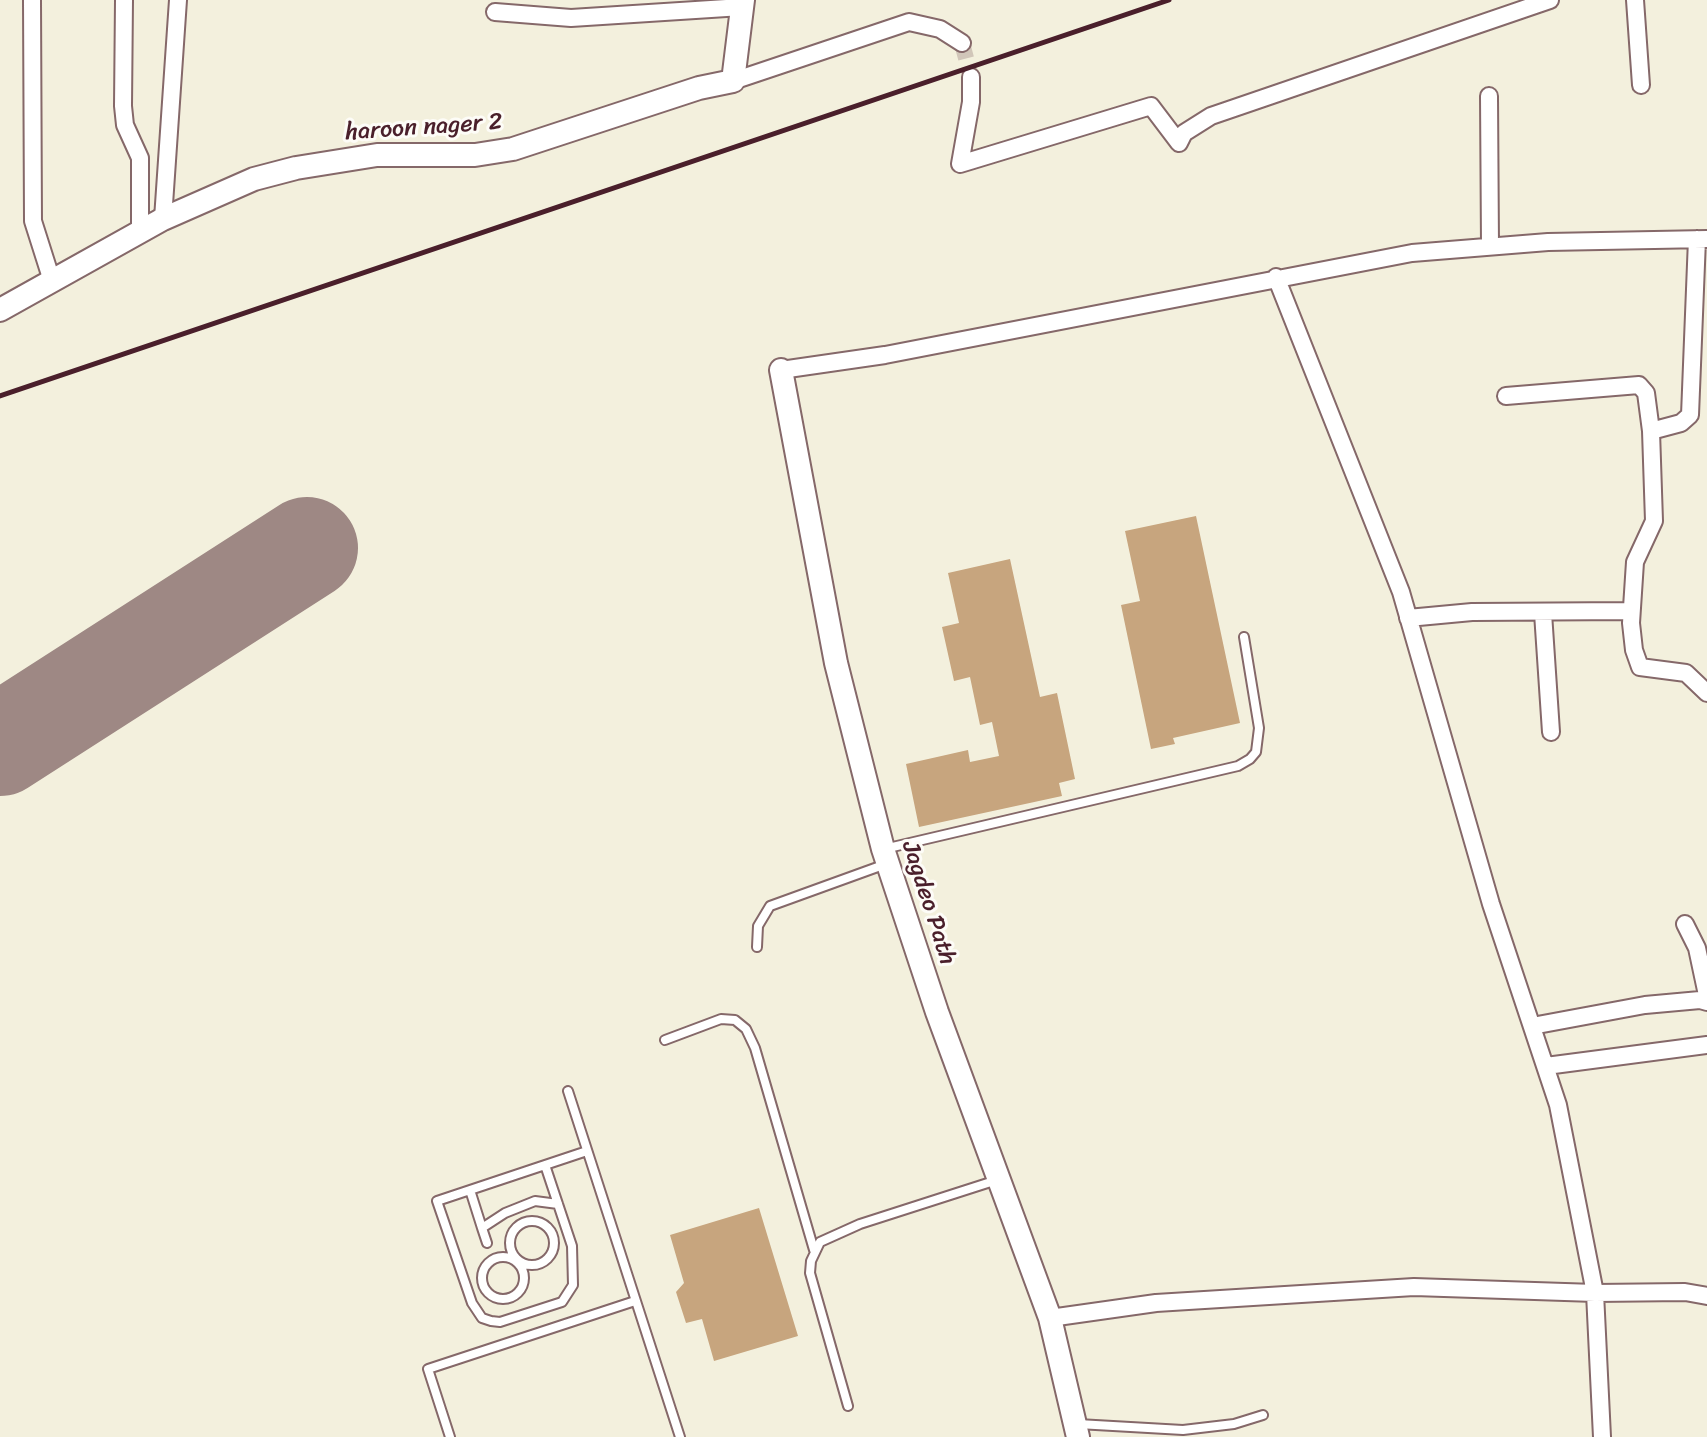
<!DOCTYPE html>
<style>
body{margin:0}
canvas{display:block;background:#f3f0dd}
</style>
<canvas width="1707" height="1437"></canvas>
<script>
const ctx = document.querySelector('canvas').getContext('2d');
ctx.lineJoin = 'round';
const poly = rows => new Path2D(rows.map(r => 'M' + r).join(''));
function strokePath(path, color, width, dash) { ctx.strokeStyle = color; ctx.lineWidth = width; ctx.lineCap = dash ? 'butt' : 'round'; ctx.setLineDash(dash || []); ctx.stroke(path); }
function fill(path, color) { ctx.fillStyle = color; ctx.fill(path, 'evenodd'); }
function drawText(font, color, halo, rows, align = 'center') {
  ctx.font = font + ' Sriracha,sans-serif'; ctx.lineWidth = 6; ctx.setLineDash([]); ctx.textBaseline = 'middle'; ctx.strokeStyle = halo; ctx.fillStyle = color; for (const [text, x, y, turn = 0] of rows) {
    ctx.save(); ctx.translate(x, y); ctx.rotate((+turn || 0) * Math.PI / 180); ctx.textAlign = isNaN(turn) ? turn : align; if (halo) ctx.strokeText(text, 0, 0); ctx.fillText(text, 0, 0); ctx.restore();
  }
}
strokePath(poly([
 [0,745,307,548]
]), '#9e8884', 102);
fill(poly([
 [1196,516,1240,723,1173,738,1175,744,1151,749,1121,605,1140,601,1125,531],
 [1010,559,1040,697,1057,693,1075,779,1059,783,1062,796,919,827,906,764,968,750,970,762,999,756,992,722,980,725,970,677,954,681,942,627,959,623,948,573],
 [759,1208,798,1336,714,1361,702,1319,686,1323,676,1292,684,1283,670,1235]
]), '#c7a57e');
strokePath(poly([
 [962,43,971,77]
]), '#d1c6b9', 16, [16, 8]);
const lane = poly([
 [884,849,1238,766,1250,759,1256,752,1259,728,1244,637],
 [757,947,758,926,770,906,886,864],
 [665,1040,721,1019,735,1020,746,1029,755,1048,814,1250],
 [568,1091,680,1437],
 [545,1165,572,1246,573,1285,562,1302,500,1322,491,1321,482,1318,472,1303,437,1201,587,1151],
 [470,1190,482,1228],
 '510 1243a22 22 0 1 1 44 0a22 22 0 1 1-44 0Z',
 [487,1243,482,1228,505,1213,535,1201,558,1204],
 '482 1278a21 21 0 1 1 42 0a21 21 0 1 1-42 0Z',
 [848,1406,810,1273,811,1261,820,1242,860,1224,997,1180],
 [1078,1424,1183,1430,1234,1424,1263,1415],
 [450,1437,428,1369,635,1301]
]);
const street = poly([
 [32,0,33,221,52,281],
 [124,0,123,106,125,125,140,158,140,232],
 [1635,0,1641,85],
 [495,12,571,18,742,7],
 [971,77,971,102,960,164,1151,106,1179,143,1184,133,1211,116,1550,0],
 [733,81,909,22,940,29,962,43],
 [1489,96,1490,246],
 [163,219,178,0],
 [1697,239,1690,415,1681,423,1651,431,1654,521,1635,562,1631,623,1634,650,1640,667,1686,673,1707,693],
 [1276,277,1401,592,1491,904,1558,1105,1595,1293,1602,1437],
 [781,370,885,355,1412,253,1548,242,1707,239],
 [1506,396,1639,385,1646,393,1651,431],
 [1543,613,1551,732],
 [1408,618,1472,612,1631,611],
 [1685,924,1697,948,1707,995],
 [1532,1026,1645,1005,1700,1000,1707,1002],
 [1546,1066,1707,1045],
 [1050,1318,1156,1303,1414,1287,1595,1293,1685,1292,1707,1296]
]);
const secondary = poly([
 [0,310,163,219,254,179,296,168,377,155,475,155,513,149,699,88,733,81,743,0],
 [781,370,836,663,883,849,937,1012,1050,1318,1078,1437]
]);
strokePath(lane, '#856869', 12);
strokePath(street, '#856869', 20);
strokePath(secondary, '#856869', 26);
strokePath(lane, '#fff', 8);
strokePath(street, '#fff', 16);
strokePath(secondary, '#fff', 22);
strokePath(poly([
 [0,396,1169,0]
]), '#4a1f2b', 5);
drawText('24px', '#4a1f2b', '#fdfcf7', [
 ["haroon nager 2",424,128,-4],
 ["Jagdeo Path",928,903,72]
]);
</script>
